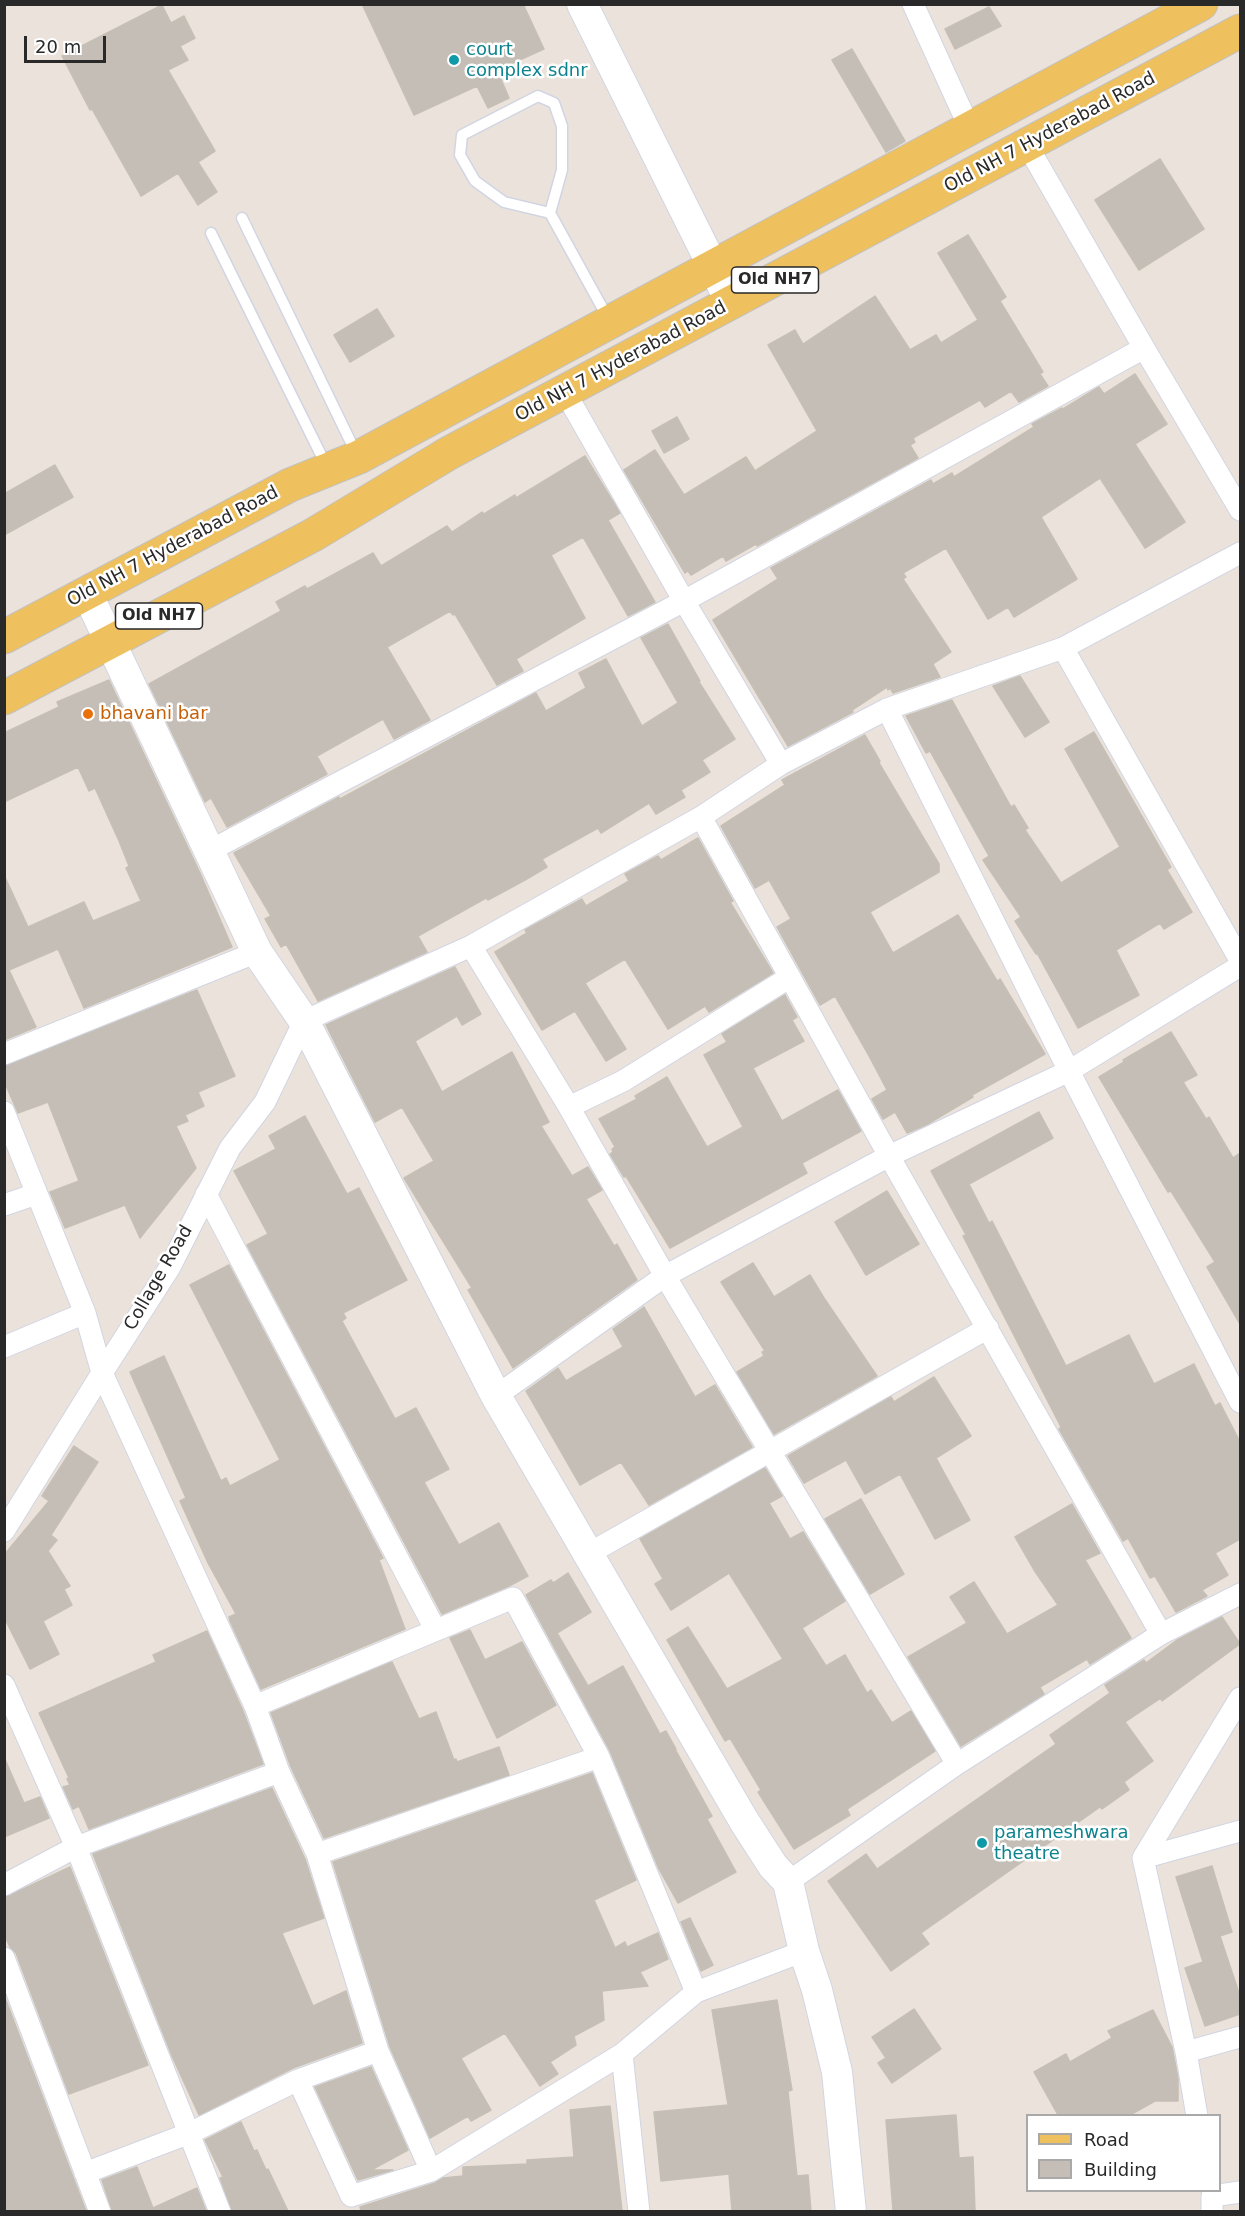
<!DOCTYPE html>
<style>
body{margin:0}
#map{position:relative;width:1245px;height:2216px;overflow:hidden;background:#ebe3db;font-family:"DejaVu Sans",sans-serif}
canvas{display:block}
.frame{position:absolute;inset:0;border:6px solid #292929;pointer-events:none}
.legend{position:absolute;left:1026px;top:2114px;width:195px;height:78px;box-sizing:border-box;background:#fff;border:2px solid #a9a9a9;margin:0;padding:8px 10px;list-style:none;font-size:18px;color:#292929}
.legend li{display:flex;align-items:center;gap:12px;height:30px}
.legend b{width:30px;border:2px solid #a9a9a9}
.scale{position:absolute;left:24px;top:36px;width:82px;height:27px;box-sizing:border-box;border:3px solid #292929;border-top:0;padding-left:8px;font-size:18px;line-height:21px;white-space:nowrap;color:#292929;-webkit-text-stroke:4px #fff;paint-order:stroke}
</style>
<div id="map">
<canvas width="1245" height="2216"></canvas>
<div class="frame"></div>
<ul class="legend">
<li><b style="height:8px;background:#eec05e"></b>Road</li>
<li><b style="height:16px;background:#c4beb7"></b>Building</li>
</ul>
<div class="scale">20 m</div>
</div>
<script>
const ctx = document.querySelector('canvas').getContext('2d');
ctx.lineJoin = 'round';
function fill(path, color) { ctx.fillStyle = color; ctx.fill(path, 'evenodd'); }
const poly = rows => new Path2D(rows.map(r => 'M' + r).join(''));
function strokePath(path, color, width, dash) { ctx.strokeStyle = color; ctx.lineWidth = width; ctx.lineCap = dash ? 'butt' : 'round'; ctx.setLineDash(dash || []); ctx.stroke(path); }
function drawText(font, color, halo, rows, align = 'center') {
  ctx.font = font + ' "DejaVu Sans",sans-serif'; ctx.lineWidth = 5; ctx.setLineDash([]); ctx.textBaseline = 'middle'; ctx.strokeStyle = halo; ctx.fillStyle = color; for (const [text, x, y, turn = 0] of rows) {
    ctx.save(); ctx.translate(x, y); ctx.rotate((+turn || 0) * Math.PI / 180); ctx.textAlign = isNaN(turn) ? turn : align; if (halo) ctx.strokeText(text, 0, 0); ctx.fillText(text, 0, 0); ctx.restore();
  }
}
const building = poly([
 [362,4,523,4,544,49,497,70,509,98,488,108,477,86,414,115,362,4],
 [162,5,171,23,184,16,195,38,180,46,188,60,168,70,215,151,198,162,217,192,198,205,178,173,141,196,92,109,90,110,62,56,162,5],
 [989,7,1001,26,955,49,945,29,989,7],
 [852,49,905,141,886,152,832,60,852,49],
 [1160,159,1204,229,1139,270,1095,200,1160,159],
 [968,235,1006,297,1000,301,1043,372,1040,374,1048,386,1019,402,1011,391,985,407,980,400,913,438,915,442,910,445,918,458,757,546,756,544,726,561,723,556,691,575,688,571,685,573,624,470,655,450,684,495,746,457,755,471,817,431,768,345,795,330,803,344,875,296,910,350,936,335,941,343,978,320,938,253,968,235],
 [377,309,394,336,350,362,334,335,377,309],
 [1135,374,1167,424,1135,444,1185,522,1145,548,1100,478,1041,517,1077,579,1014,617,1008,607,988,619,946,548,903,573,906,577,903,579,951,652,933,664,940,677,893,693,890,688,888,690,887,687,852,710,853,712,788,746,713,620,778,579,771,568,931,480,933,484,952,473,954,477,1034,427,1032,424,1062,408,1063,409,1099,387,1104,394,1135,374],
 [677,417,689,439,664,453,652,431,677,417],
 [585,456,620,513,608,520,655,602,628,616,583,537,551,555,585,618,516,659,523,671,497,685,455,614,453,615,450,611,387,647,430,720,394,739,383,719,317,756,327,774,227,827,211,798,205,802,149,684,281,611,276,602,305,586,307,589,373,553,381,566,447,526,452,532,482,512,484,514,515,495,516,498,585,456],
 [55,465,73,497,4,535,4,494,55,465],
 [668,624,700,681,699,682,735,739,702,760,710,772,681,790,685,797,656,814,649,803,601,833,598,828,542,859,547,867,525,880,488,900,486,898,418,936,427,952,318,1001,286,944,281,947,265,919,271,916,234,853,339,797,340,799,536,693,546,711,586,688,579,673,606,659,642,726,678,703,641,638,668,624],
 [1020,676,1049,722,1025,737,993,686,1020,676],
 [109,680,200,873,232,947,84,1008,58,949,9,970,36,1027,4,1040,4,875,28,927,84,902,93,921,141,901,126,868,129,866,119,841,95,788,89,791,78,767,4,802,4,733,59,707,57,702,109,680],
 [952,700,1011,807,1014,805,1028,828,1025,830,1061,883,1120,847,1065,749,1094,732,1171,867,1167,870,1192,912,1164,929,1160,923,1116,950,1139,995,1078,1028,1037,953,1036,954,1015,921,1021,917,983,860,989,856,930,751,926,753,906,716,952,700],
 [865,735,880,761,879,763,939,864,939,872,870,912,893,953,958,915,997,981,1000,979,1045,1054,972,1095,973,1097,926,1125,907,1133,895,1112,883,1119,872,1099,887,1090,869,1056,835,996,820,1005,777,927,791,919,769,880,755,888,721,826,785,785,782,780,865,735],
 [698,838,733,901,730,902,773,973,709,1012,705,1006,668,1029,625,959,585,983,626,1049,606,1061,575,1011,542,1030,495,952,527,933,525,930,582,899,586,906,629,881,625,874,658,856,661,860,698,838],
 [455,967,481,1014,462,1025,457,1016,415,1041,442,1092,512,1052,549,1122,541,1126,572,1176,588,1167,602,1190,586,1199,614,1246,617,1244,637,1280,513,1368,468,1290,472,1288,404,1178,434,1161,402,1107,375,1122,326,1025,455,967],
 [197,990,235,1076,198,1092,204,1106,185,1115,188,1121,176,1126,196,1168,140,1238,125,1205,65,1228,50,1192,79,1181,48,1102,18,1113,4,1081,4,1066,197,990],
 [785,995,797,1017,792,1020,804,1041,753,1068,782,1121,838,1090,861,1131,802,1163,807,1173,670,1248,626,1176,624,1177,610,1154,613,1152,612,1149,615,1147,599,1119,637,1099,635,1096,667,1077,707,1147,743,1127,704,1055,727,1042,722,1034,785,995],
 [1171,1032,1197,1075,1183,1082,1206,1119,1209,1117,1233,1158,1240,1153,1240,1324,1207,1267,1215,1262,1171,1191,1168,1192,1099,1077,1124,1062,1123,1060,1171,1032],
 [1039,1112,1053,1138,969,1184,989,1223,992,1221,1066,1366,1129,1335,1154,1384,1194,1364,1215,1406,1220,1403,1240,1442,1240,1539,1215,1553,1228,1575,1202,1590,1207,1596,1176,1612,1155,1576,1150,1578,1128,1538,1123,1541,1059,1429,1061,1427,963,1236,966,1235,931,1171,1039,1112],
 [305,1116,347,1194,359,1188,407,1280,343,1313,346,1318,342,1321,395,1419,416,1408,449,1469,424,1482,459,1545,499,1523,528,1576,509,1586,442,1614,247,1245,268,1234,234,1171,276,1149,269,1136,305,1116],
 [887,1191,919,1244,866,1275,835,1222,887,1191],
 [753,1263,774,1297,810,1275,824,1298,877,1376,774,1434,737,1372,764,1356,762,1352,765,1351,721,1282,753,1263],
 [229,1265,383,1558,379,1560,405,1629,261,1689,230,1621,229,1617,236,1614,208,1563,180,1501,186,1498,130,1372,164,1356,221,1481,226,1478,230,1486,280,1460,190,1285,229,1265],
 [644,1307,695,1397,715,1385,752,1447,649,1505,621,1462,580,1485,526,1391,558,1368,566,1381,623,1347,613,1329,644,1307],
 [934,1377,971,1436,936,1458,970,1520,935,1539,900,1474,865,1494,846,1460,804,1483,788,1456,891,1397,894,1402,934,1377],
 [74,1446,98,1462,51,1535,57,1540,48,1551,70,1586,64,1589,72,1605,43,1621,59,1654,30,1669,4,1617,4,1555,49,1501,42,1496,74,1446],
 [765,1468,782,1496,769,1503,790,1539,803,1532,845,1601,802,1628,826,1666,845,1655,867,1693,871,1690,892,1723,911,1711,935,1751,847,1809,850,1815,794,1849,758,1792,761,1790,730,1738,725,1741,667,1640,688,1627,727,1689,783,1659,729,1573,671,1610,655,1584,663,1579,640,1539,765,1468],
 [861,1499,904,1574,870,1594,825,1519,861,1499],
 [1072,1504,1100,1553,1085,1560,1131,1638,1090,1664,1087,1659,1040,1687,1044,1694,961,1746,908,1657,967,1623,950,1597,974,1582,1007,1634,1058,1605,1034,1570,1015,1537,1072,1504],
 [568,1573,591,1612,557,1633,588,1686,623,1666,660,1734,666,1731,676,1749,675,1749,712,1816,707,1819,736,1872,678,1903,659,1869,610,1751,526,1595,551,1580,553,1583,568,1573],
 [1222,1617,1240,1644,1162,1701,1161,1698,1125,1722,1153,1761,1124,1782,1129,1790,1102,1809,1100,1807,921,1933,929,1944,891,1971,828,1881,866,1854,877,1869,1056,1744,1050,1735,1110,1693,1105,1685,1144,1660,1146,1663,1177,1640,1222,1617],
 [470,1630,485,1660,522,1642,556,1705,497,1738,450,1638,470,1630],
 [207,1631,243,1711,263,1764,89,1829,79,1806,73,1809,63,1787,70,1785,67,1779,69,1778,39,1713,156,1662,153,1655,207,1631],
 [392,1662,419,1719,436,1712,454,1760,456,1759,457,1762,499,1747,509,1775,324,1838,291,1767,271,1713,392,1662],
 [4,1757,24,1803,40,1797,49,1818,4,1837,4,1757],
 [592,1773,636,1880,594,1900,615,1948,625,1942,627,1947,658,1933,668,1959,640,1972,648,1986,602,1991,604,2020,574,2036,576,2045,550,2062,558,2074,540,2086,505,2033,461,2058,491,2110,471,2121,468,2116,430,2138,390,2047,333,1862,592,1773],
 [272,1788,305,1859,324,1918,282,1933,313,2006,346,1991,362,2043,293,2068,199,2115,172,2056,93,1854,272,1788],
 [1212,1866,1232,1932,1220,1936,1240,1996,1240,2014,1205,2026,1185,1968,1203,1962,1176,1877,1212,1866],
 [70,1867,148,2065,69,2094,16,1953,10,1947,4,1934,4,1898,70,1867],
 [690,1918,713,1965,701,1971,681,1922,690,1918],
 [4,1995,73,2177,86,2211,4,2211,4,1995],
 [777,2000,792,2090,788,2091,797,2176,808,2175,811,2211,732,2211,729,2174,661,2181,654,2112,728,2105,712,2010,777,2000],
 [914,2009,941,2049,892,2083,878,2063,886,2058,872,2037,914,2009],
 [1153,2010,1172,2047,1178,2078,1178,2101,1155,2101,1130,2115,1058,2115,1034,2072,1066,2054,1070,2062,1112,2038,1108,2031,1153,2010],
 [371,2067,408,2150,371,2170,393,2170,358,2180,315,2087,371,2067],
 [610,2106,622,2211,361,2211,360,2207,435,2183,443,2178,463,2176,463,2167,527,2164,527,2160,574,2157,570,2110,610,2106],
 [956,2115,959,2158,973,2157,975,2211,893,2211,886,2120,956,2115],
 [241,2122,254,2151,257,2150,266,2170,268,2169,288,2211,232,2211,220,2178,223,2177,205,2140,241,2122],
 [137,2167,153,2208,197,2188,206,2211,112,2211,102,2180,137,2167]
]);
fill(building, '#c4beb7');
strokePath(building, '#c6bfb5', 1.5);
const lane = poly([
 [550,213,504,202,475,181,460,155,462,135,538,96,554,103,562,126,562,170,550,213,609,320],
 [242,218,357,455],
 [211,233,327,467]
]);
const street = poly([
 [913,4,970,129],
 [1144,348,1240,510],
 [565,392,684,601,781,764],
 [1063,648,1240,960],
 [887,709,1069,1071,1240,1402],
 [701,817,889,1156,1161,1634],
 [211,850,684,601,1144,348,1027,145],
 [471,946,569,1107,665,1276,957,1764],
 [4,1054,257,952],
 [569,1107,623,1081,790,977],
 [4,1112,85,1313,102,1373,255,1706,279,1772,317,1854,378,2051,431,2171,622,2054,696,1992,804,1951],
 [206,1194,435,1629],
 [4,1205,36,1194],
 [4,1347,85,1313],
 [496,1396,665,1276,889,1156,1069,1071,1240,966],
 [4,1531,102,1373,170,1267,230,1148,265,1102,304,1021,471,946,701,817,781,764,887,709,1063,648,1240,553],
 [588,1554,988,1328],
 [4,1685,76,1847,220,2212],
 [255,1706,513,1598,599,1757],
 [317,1854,599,1757,696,1992],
 [1143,1858,1240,1831],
 [788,1882,957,1764,1161,1634,1240,1594],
 [4,1885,76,1847,279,1772],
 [4,1958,100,2212],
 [1186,2052,1240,2037],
 [622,2054,639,2212],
 [298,2080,351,2196,431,2171],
 [1197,2116,1186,2052,1143,1858,1240,1698],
 [85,2173,190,2133,298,2080,378,2051],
 [1212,2212,1212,2196,1240,2192]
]);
const secondary = poly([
 [582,4,731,303],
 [87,593,257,952,304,1021,496,1396,744,1821,773,1866,788,1882,804,1951,817,1990,837,2072,851,2212]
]);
const primary = poly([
 [4,637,290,485,359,457,1201,4],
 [4,698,313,535,449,453,1240,31]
]);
strokePath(lane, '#d1d5e2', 13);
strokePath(street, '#d1d5e2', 23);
strokePath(secondary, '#d1d5e2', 32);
strokePath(primary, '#c3c3c3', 35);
strokePath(lane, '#fff', 10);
strokePath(street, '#fff', 21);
strokePath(secondary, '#fff', 30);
strokePath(primary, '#eec05e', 33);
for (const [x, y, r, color] of [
 [454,60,6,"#0f9aa8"],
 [88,714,6,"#e8710a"],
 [982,1843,6,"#0f9aa8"]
]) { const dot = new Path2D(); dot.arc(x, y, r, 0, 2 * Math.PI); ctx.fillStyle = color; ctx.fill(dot); strokePath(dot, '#fff', 2); }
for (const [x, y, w] of [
 [775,280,87],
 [159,616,87]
]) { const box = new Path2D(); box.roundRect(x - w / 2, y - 13, w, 26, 4.5); ctx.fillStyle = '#fff'; ctx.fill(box); strokePath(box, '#292929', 1.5); }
drawText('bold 16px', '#292929', null, [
 ["Old NH7",775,280],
 ["Old NH7",159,616]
]);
drawText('18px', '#0d838f', '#fff', [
 ["court",466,50],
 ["complex sdnr",466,71],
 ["parameshwara",994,1833],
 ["theatre",994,1854]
], 'left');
drawText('18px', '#292929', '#fff', [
 ["Old NH 7 Hyderabad Road",1050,133,-28],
 ["Old NH 7 Hyderabad Road",621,362,-28],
 ["Old NH 7 Hyderabad Road",173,547,-28],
 ["Collage Road",159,1278,-60]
]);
drawText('18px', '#c56008', '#fff', [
 ["bhavani bar",100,714]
], 'left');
</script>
